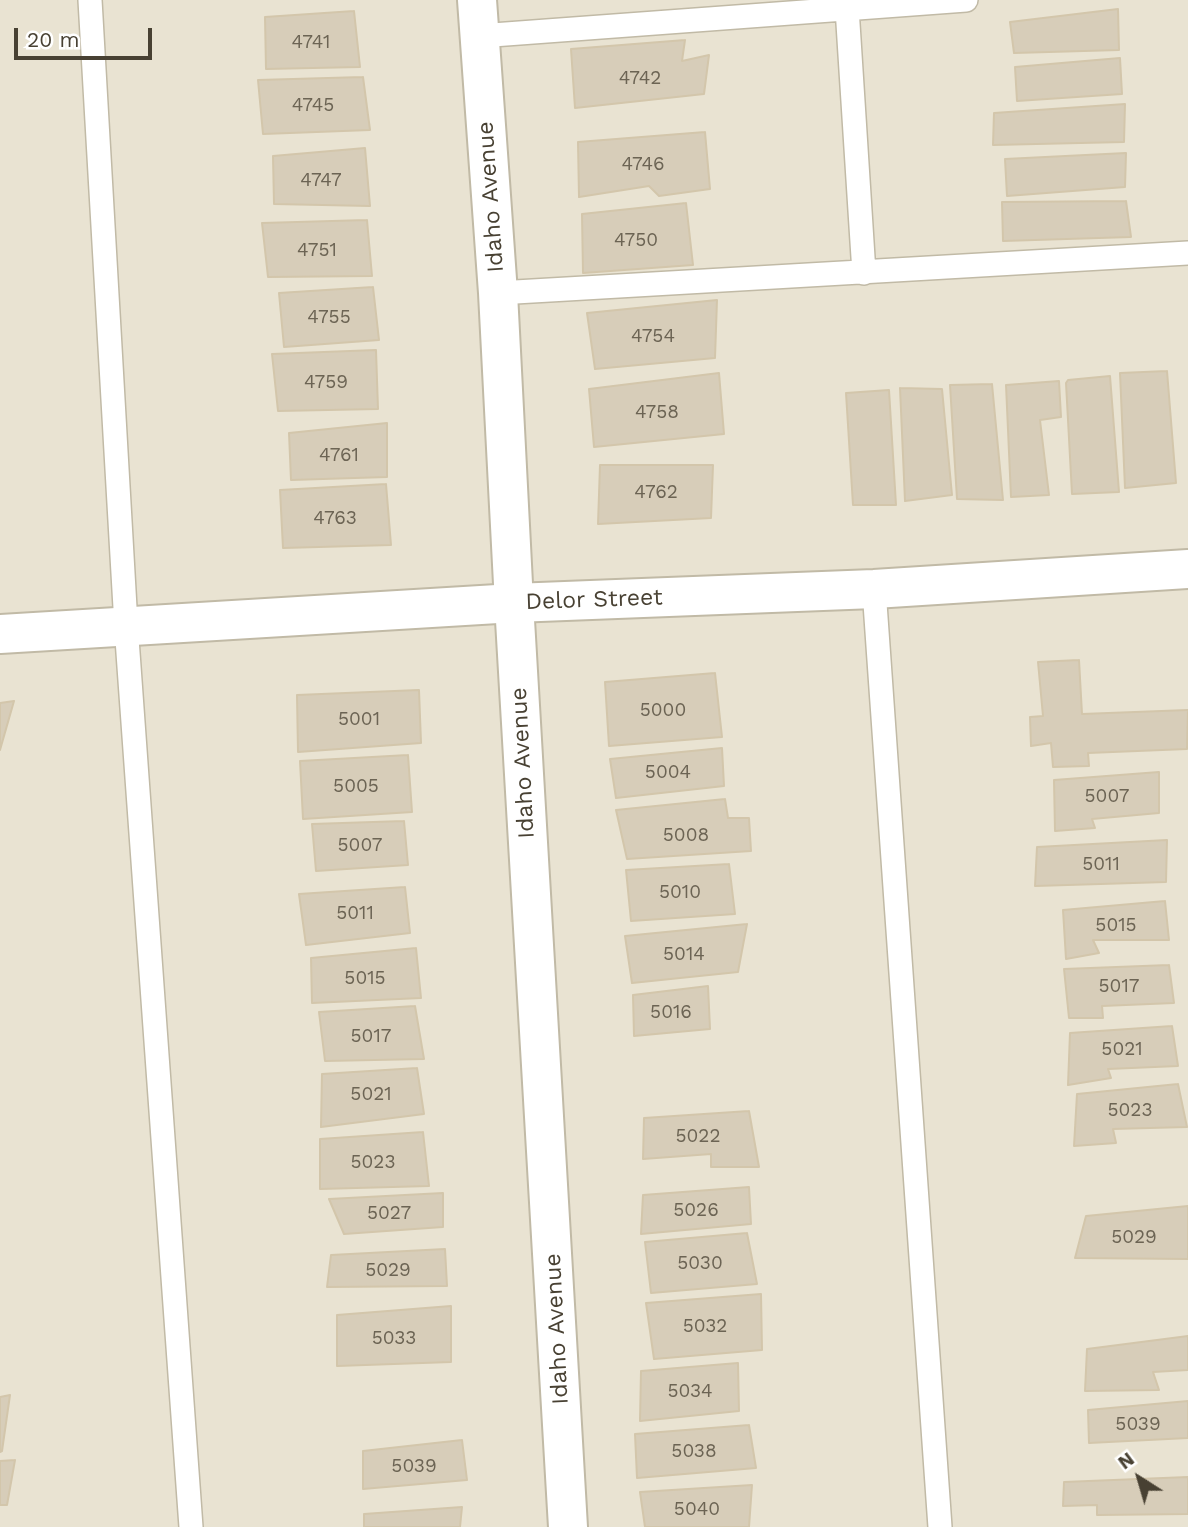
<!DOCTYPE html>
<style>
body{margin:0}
#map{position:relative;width:1188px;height:1527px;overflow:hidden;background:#f4f1e5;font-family:"Work Sans",sans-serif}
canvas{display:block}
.north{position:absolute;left:1104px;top:1443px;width:70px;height:70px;-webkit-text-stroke:5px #fff;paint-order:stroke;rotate:323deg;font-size:19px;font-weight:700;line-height:28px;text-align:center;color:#484133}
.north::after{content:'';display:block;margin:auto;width:24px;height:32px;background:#484133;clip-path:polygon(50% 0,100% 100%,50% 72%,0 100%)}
.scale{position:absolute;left:14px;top:28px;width:138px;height:32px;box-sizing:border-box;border:4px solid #484133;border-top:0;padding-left:9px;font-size:21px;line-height:24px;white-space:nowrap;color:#484133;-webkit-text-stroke:5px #fff;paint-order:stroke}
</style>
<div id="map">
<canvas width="1188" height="1527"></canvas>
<div class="north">N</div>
<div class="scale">20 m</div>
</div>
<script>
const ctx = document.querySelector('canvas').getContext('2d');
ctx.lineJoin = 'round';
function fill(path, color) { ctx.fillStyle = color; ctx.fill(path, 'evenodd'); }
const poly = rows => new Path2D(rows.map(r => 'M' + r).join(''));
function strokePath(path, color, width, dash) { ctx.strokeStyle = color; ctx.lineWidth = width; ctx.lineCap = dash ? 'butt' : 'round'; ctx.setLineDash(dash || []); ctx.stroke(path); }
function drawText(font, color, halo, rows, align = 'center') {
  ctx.font = font + ' "Work Sans",sans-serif'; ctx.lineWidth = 7; ctx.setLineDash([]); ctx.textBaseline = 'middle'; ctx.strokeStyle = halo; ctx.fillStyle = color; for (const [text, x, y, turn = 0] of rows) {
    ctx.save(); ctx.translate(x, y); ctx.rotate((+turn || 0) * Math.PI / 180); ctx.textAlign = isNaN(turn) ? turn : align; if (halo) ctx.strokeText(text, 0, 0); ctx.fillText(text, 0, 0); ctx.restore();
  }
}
fill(poly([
 [0,0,1188,0,1188,1527,0,1527]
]), '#e9e3d2');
const building = poly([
 [1118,9,1119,50,1014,53,1010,22,1118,9],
 [354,11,360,67,266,69,265,17,354,11],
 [685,40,682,61,709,55,704,94,575,108,571,49,685,40],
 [1120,58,1122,94,1017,101,1015,67,1120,58],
 [363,77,370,130,263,134,258,80,363,77],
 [1125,104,1124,142,993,145,994,113,1125,104],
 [705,132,710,189,659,196,649,186,579,197,578,142,705,132],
 [365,148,370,206,274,204,273,156,365,148],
 [1126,153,1125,187,1007,196,1005,159,1126,153],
 [1126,201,1131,237,1003,241,1002,202,1126,201],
 [686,203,693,265,583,273,582,214,686,203],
 [367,220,372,276,268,277,262,223,367,220],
 [373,287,379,340,284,347,279,293,373,287],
 [717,300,715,358,595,369,587,313,717,300],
 [376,350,378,409,278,411,272,354,376,350],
 [1167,371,1176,483,1125,488,1120,373,1167,371],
 [719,373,724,434,594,447,589,389,719,373],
 [1110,376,1119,492,1072,494,1066,383,1068,380,1110,376],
 [1059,381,1061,417,1040,420,1049,495,1011,497,1006,385,1059,381],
 [992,384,1003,500,957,499,950,385,992,384],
 [900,388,942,389,952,495,905,501,900,388],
 [889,390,896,505,853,505,846,393,889,390],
 [387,423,387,477,291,480,289,433,387,423],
 [600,465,713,465,711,518,598,524,600,465],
 [386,484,391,545,283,548,280,490,386,484],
 [1079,660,1082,714,1188,710,1187,749,1088,753,1089,766,1053,767,1051,743,1031,746,1030,717,1043,716,1038,662,1079,660],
 [715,673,722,737,609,746,605,682,715,673],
 [419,690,421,743,298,752,297,695,419,690],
 [14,701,0,750,0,703,14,701],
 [722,748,724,786,616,798,610,759,722,748],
 [408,755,412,812,303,819,300,761,408,755],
 [1159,772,1159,813,1092,819,1095,828,1055,831,1054,780,1159,772],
 [725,799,728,818,749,818,751,851,627,859,616,810,725,799],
 [404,821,408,865,316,871,312,824,404,821],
 [1167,840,1166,882,1035,886,1037,847,1167,840],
 [729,864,735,914,631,921,626,870,729,864],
 [405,887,410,933,306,945,299,894,405,887],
 [1165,901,1169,940,1093,940,1099,953,1066,959,1063,910,1165,901],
 [747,924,738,972,632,983,625,936,747,924],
 [416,948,421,998,312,1003,311,958,416,948],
 [1169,965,1174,1003,1102,1006,1103,1018,1069,1018,1064,969,1169,965],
 [708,986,710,1029,634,1036,633,995,708,986],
 [415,1006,424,1059,325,1061,319,1012,415,1006],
 [1172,1026,1178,1066,1108,1069,1111,1078,1068,1085,1070,1033,1172,1026],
 [417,1068,424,1114,321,1127,322,1074,417,1068],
 [1178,1084,1187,1127,1113,1129,1116,1143,1074,1146,1077,1094,1178,1084],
 [749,1111,759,1167,711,1167,711,1154,643,1159,644,1118,749,1111],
 [423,1132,429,1186,320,1189,320,1139,423,1132],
 [749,1187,751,1224,641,1234,643,1195,749,1187],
 [443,1193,443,1227,344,1234,329,1199,443,1193],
 [1188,1206,1188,1259,1075,1258,1086,1216,1188,1206],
 [747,1233,757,1284,651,1293,645,1242,747,1233],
 [445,1249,447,1286,327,1287,331,1255,445,1249],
 [761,1294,762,1350,654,1359,646,1303,761,1294],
 [451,1306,451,1362,337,1366,337,1315,451,1306],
 [1188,1336,1188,1370,1153,1372,1159,1390,1085,1391,1087,1349,1188,1336],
 [738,1363,739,1411,640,1421,641,1371,738,1363],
 [10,1395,2,1451,0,1452,0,1397,10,1395],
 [1188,1401,1188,1438,1089,1443,1088,1410,1188,1401],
 [749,1425,756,1468,637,1478,635,1434,749,1425],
 [462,1440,467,1480,363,1489,363,1451,462,1440],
 [15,1460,7,1505,0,1505,0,1461,15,1460],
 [1188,1477,1188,1514,1097,1515,1097,1505,1063,1506,1064,1482,1188,1477],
 [752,1485,749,1527,645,1527,640,1492,752,1485],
 [462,1507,460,1527,364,1527,364,1514,462,1507]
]);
fill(building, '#d7cdb9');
strokePath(building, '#d3c6ab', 2);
const service = poly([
 [90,0,126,625,191,1527],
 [847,8,864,273],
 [479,36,966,0],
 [498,293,1188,253],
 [874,589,940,1527]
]);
const minor = poly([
 [477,0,498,293,514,603,568,1527]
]);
const tertiary = poly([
 [0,634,514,603,874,589,1188,569]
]);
strokePath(service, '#c1baa6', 26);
strokePath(minor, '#c1baa6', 42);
strokePath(tertiary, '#c1baa6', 42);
strokePath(service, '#fff', 23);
strokePath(minor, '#fff', 38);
strokePath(tertiary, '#fff', 38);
drawText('19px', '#6c6454', null, [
 ["4741",311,42],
 ["4742",640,78],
 ["4745",313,105],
 ["4746",643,164],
 ["4747",321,180],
 ["4750",636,240],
 ["4751",317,250],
 ["4755",329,317],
 ["4754",653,336],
 ["4759",326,382],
 ["4758",657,412],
 ["4761",339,455],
 ["4762",656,492],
 ["4763",335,518],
 ["5000",663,710],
 ["5001",359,719],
 ["5004",668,772],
 ["5005",356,786],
 ["5007",1107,796],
 ["5008",686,835],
 ["5007",360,845],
 ["5011",1101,864],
 ["5010",680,892],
 ["5011",355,913],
 ["5015",1116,925],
 ["5014",684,954],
 ["5015",365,978],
 ["5017",1119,986],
 ["5016",671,1012],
 ["5017",371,1036],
 ["5021",1122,1049],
 ["5021",371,1094],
 ["5023",1130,1110],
 ["5022",698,1136],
 ["5023",373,1162],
 ["5026",696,1210],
 ["5027",389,1213],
 ["5029",1134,1237],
 ["5030",700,1263],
 ["5029",388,1270],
 ["5032",705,1326],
 ["5033",394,1338],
 ["5034",690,1391],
 ["5039",1138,1424],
 ["5038",694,1451],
 ["5039",414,1466],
 ["5040",697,1509]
]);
drawText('23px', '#484133', '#fff', [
 ["Idaho Avenue",491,197,-94],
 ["Delor Street",594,600,-2],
 ["Idaho Avenue",523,763,-93],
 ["Idaho Avenue",557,1329,-93]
]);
</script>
